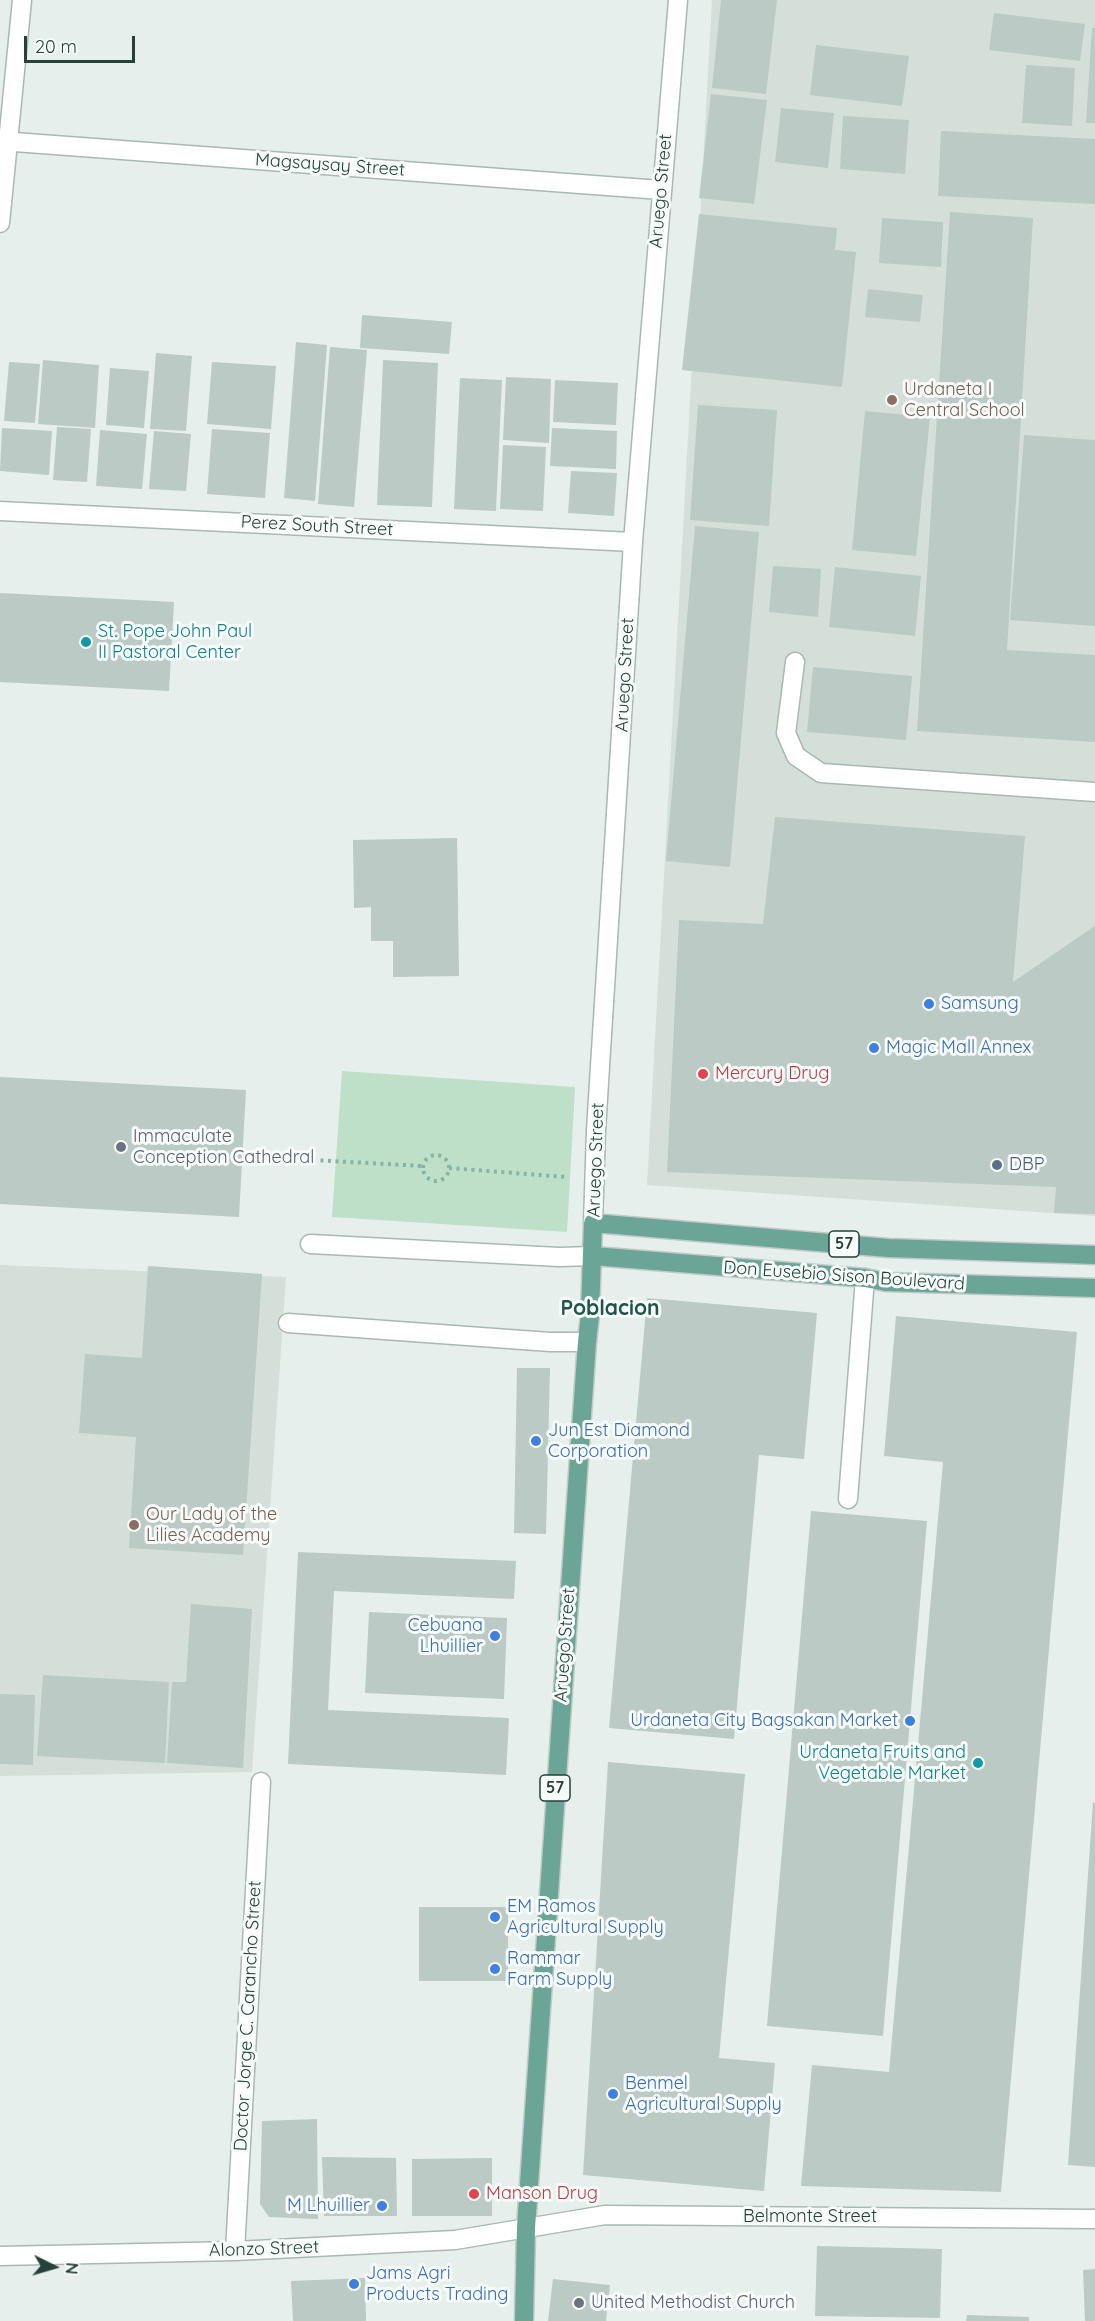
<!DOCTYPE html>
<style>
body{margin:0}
#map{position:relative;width:1095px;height:2321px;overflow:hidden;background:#e6efeb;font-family:Quicksand,sans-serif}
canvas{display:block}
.north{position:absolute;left:24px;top:2237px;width:60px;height:60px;-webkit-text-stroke:4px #f7fbf9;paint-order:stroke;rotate:95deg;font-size:16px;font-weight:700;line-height:24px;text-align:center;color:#24423a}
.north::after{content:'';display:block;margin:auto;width:21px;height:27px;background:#24423a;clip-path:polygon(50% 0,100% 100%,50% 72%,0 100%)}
.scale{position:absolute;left:24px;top:36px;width:111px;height:27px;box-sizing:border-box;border:3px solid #24423a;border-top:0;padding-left:8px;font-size:18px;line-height:21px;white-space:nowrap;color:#24423a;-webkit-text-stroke:4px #f7fbf9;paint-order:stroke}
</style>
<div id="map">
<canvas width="1095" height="2321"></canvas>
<div class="north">N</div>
<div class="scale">20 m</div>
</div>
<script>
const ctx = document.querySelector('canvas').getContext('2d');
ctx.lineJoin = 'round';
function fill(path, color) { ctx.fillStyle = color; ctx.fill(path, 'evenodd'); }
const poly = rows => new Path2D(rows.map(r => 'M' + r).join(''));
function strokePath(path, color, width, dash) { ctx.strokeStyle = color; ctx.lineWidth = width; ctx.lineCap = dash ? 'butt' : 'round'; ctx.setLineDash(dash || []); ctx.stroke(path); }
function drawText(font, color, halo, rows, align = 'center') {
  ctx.font = font + ' Quicksand,sans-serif'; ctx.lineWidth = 6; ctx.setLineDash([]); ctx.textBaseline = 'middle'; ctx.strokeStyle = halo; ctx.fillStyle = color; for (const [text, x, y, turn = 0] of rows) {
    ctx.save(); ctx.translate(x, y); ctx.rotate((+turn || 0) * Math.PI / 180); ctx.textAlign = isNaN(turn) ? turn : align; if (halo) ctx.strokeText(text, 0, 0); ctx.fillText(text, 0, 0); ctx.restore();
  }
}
fill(poly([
 [712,0,1095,0,1095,1216,647,1185],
 [0,1265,286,1277,252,1772,0,1776]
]), '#d4dfda');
fill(poly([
 [342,1071,575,1087,567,1232,332,1217]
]), '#bfe0c8');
fill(poly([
 [721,0,777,0,766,94,712,88],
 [994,13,1085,24,1080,61,989,50],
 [1092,28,1095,28,1095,123,1086,123],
 [816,45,909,56,902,106,810,95],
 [1026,65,1075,68,1072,126,1022,123],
 [711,94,767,100,754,204,699,198],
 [781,108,834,113,828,168,775,162],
 [843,116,909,120,905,174,840,169],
 [941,131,1095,139,1095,204,938,196],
 [950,212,1033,218,1007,650,1095,655,1095,742,917,731],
 [699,214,837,228,835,250,856,252,842,387,682,370],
 [882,218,943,222,941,267,879,263],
 [868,289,923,295,920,322,865,317],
 [362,315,452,322,449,354,360,348],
 [296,342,327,345,315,501,284,498],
 [330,347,367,350,354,507,318,504],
 [156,353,192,356,186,431,150,429],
 [43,360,99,365,95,428,38,424],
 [383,360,438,363,432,507,377,505],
 [9,362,40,364,35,423,4,421],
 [212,362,276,366,271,429,207,424],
 [110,368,149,371,144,428,106,425],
 [506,377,551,379,549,443,503,440],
 [460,378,502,380,496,511,454,509],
 [555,380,618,383,616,425,553,422],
 [698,405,777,410,769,526,690,520],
 [865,411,930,417,916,556,852,550],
 [57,427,91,429,87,482,53,480],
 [2,428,52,431,49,475,0,471],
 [552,428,617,431,616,469,550,466],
 [212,429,270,433,265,498,207,494],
 [100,430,147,434,142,489,96,486],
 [154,431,191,434,186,491,149,489],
 [1024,435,1095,440,1095,626,1010,620],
 [503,445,546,447,543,511,500,509],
 [571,471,617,473,614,516,568,513],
 [695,526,759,532,730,867,666,861],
 [773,566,821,569,818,617,769,612],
 [835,567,921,576,915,636,829,627],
 [0,593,174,602,169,691,0,682],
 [813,667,912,676,906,740,807,732],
 [775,817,1025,836,1013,982,1095,926,1095,1214,1054,1213,1056,1187,667,1172,679,920,763,924],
 [457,838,459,976,393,977,393,941,371,941,371,907,354,908,353,840],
 [0,1077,246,1090,239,1217,0,1204],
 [148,1266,262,1274,243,1555,129,1548,136,1437,79,1433,85,1354,142,1358],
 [647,1298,817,1313,804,1459,759,1455,734,1739,609,1728],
 [896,1316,1077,1332,1001,2192,801,2186,812,2065,889,2072,943,1462,884,1456],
 [517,1368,550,1368,546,1534,514,1533],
 [811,1511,927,1521,883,2036,767,2026],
 [298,1552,516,1561,514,1599,334,1591,328,1710,509,1718,506,1775,288,1764],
 [191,1604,252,1609,243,1768,167,1763,172,1682,186,1682],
 [369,1612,507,1618,504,1699,365,1693],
 [43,1675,169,1682,165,1763,37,1756],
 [0,1694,35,1695,33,1765,0,1764],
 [608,1762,745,1774,719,2058,775,2063,764,2191,583,2175],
 [1093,1802,1095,1803,1095,2167,1068,2165],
 [419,1907,508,1907,508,1981,419,1981],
 [317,2119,318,2219,269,2217,260,2204,262,2121],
 [322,2157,396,2158,397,2216,324,2216],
 [492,2158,492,2216,412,2216,412,2159],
 [817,2246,942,2249,940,2318,815,2316],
 [1095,2269,1095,2321,1085,2321,1083,2270],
 [365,2278,366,2321,293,2321,291,2281],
 [553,2279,610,2285,606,2321,548,2321],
 [967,2315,1029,2317,1029,2321,966,2321]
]), '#bbcac4');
const service = poly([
 [795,662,786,733,796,756,821,773,1095,792],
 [310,1244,559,1257,593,1256],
 [288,1323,550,1342,587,1342],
 [848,1499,865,1278]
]);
const minor = poly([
 [0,223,22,0],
 [0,511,633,542],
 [235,2251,261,1782],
 [0,2256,235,2251,455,2240,605,2215,1095,2219]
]);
const tertiary = poly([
 [0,141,661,190],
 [593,1223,596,1130,633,542,678,0]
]);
const primary = poly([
 [593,1256,865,1278,886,1282,1095,1288],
 [524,2321,526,2228,587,1342,590,1315,593,1223,888,1248,1095,1255]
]);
strokePath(service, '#a8b8b2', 21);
strokePath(minor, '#a8b8b2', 21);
strokePath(tertiary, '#a8b8b2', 21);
strokePath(primary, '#c2cac8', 21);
strokePath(poly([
 '423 1168a13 13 0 1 1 26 0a13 13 0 1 1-26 0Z',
 [313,1160,423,1166],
 [449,1168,566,1177]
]), '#86b3a5', 4, [3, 4.5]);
strokePath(service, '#fff', 18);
strokePath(minor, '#fff', 18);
strokePath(tertiary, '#fff', 18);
strokePath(primary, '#6aa596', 18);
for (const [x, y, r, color] of [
 [892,400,6,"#8d6e63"],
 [86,642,6,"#0f9aa8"],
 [929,1004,6,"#3f7fe0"],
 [874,1048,6,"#3f7fe0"],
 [703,1074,6,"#e0444e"],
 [121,1147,6,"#6b7280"],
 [997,1165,6,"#5c6f8a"],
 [536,1441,6,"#3f7fe0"],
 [134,1525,6,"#8d6e63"],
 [495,1636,6,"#3f7fe0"],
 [910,1721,6,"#3f7fe0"],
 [978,1763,6,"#0f9aa8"],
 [495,1917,6,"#3f7fe0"],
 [495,1969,6,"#3f7fe0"],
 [613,2094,6,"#3f7fe0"],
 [474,2194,6,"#e0444e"],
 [382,2206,6,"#3f7fe0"],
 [354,2284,6,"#3f7fe0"],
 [579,2303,6,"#6b7280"]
]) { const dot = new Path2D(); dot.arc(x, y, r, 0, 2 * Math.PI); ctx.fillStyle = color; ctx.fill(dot); strokePath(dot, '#f7fbf9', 2); }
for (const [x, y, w] of [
 [844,1244,30],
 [555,1788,30]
]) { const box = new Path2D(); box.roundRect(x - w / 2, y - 13, w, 26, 4.5); ctx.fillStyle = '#f7fbf9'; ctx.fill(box); strokePath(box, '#24423a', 1.5); }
drawText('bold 16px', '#24423a', null, [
 ["57",844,1244],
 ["57",555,1788]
]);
drawText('18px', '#24423a', '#f7fbf9', [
 ["Magsaysay Street",330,165,4],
 ["Aruego Street",661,191,-85],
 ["Perez South Street",317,526,3],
 ["Aruego Street",625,675,-87],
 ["Aruego Street",596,1160,-88],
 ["Don Eusebio Sison Boulevard",844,1276,4],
 ["Aruego Street",565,1645,-86],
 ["Doctor Jorge C. Carancho Street",248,2016,-87],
 ["Belmonte Street",810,2217],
 ["Alonzo Street",264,2249,-2]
]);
drawText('18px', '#785e54', '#f7fbf9', [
 ["Urdaneta I",904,390],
 ["Central School",904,411],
 ["Our Lady of the",146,1515],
 ["Lilies Academy",146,1536]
], 'left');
drawText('18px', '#0d838f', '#f7fbf9', [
 ["St. Pope John Paul",98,632],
 ["II Pastoral Center",98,653],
 ["Urdaneta Fruits and",966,1753,"right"],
 ["Vegetable Market",966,1774,"right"]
], 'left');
drawText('18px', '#366cbe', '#f7fbf9', [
 ["Samsung",941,1004],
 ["Magic Mall Annex",886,1048],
 ["Jun Est Diamond",548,1431],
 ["Corporation",548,1452],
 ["Cebuana",483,1626,"right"],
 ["Lhuillier",483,1647,"right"],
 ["Urdaneta City Bagsakan Market",898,1721,"right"],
 ["EM Ramos",507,1907],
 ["Agricultural Supply",507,1928],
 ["Rammar",507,1959],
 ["Farm Supply",507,1980],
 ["Benmel",625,2084],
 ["Agricultural Supply",625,2105],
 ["M Lhuillier",370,2206,"right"],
 ["Jams Agri",366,2274],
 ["Products Trading",366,2295]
], 'left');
drawText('18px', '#be3a42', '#f7fbf9', [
 ["Mercury Drug",715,1074],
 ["Manson Drug",486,2194]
], 'left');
drawText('18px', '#5b616d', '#f7fbf9', [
 ["Immaculate",133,1137],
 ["Conception Cathedral",133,1158],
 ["United Methodist Church",591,2303]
], 'left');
drawText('18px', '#4e5e75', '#f7fbf9', [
 ["DBP",1009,1165]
], 'left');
drawText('bold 21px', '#1f5548', '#f7fbf9', [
 ["Poblacion",610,1309]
]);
</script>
